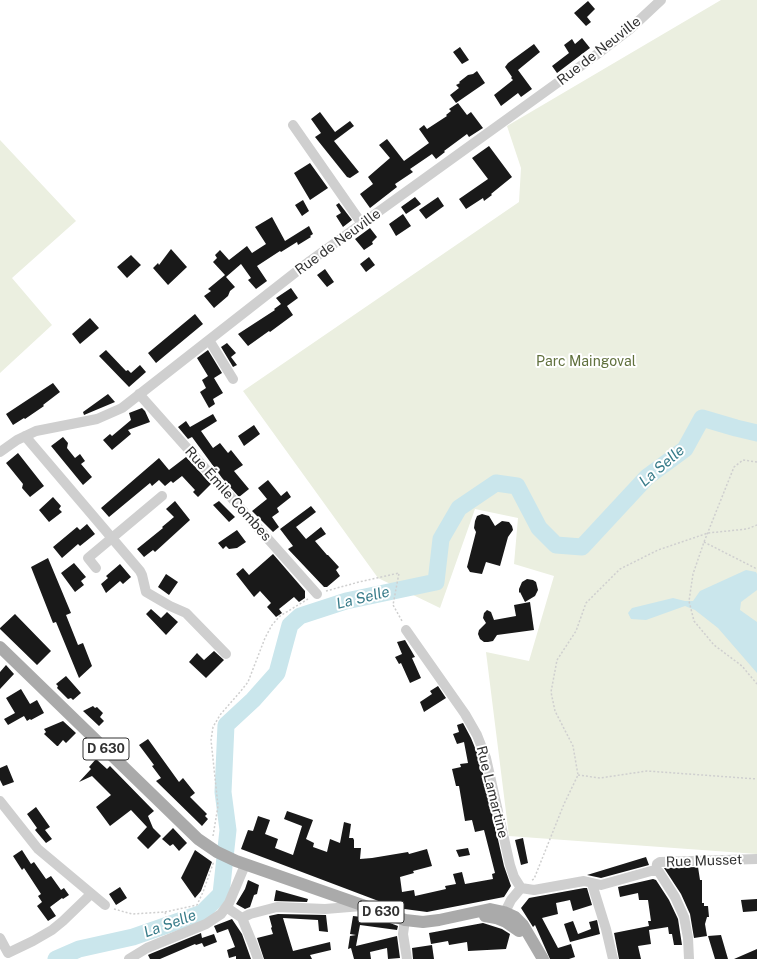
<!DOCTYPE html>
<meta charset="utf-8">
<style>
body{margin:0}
canvas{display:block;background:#fff}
</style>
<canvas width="757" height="959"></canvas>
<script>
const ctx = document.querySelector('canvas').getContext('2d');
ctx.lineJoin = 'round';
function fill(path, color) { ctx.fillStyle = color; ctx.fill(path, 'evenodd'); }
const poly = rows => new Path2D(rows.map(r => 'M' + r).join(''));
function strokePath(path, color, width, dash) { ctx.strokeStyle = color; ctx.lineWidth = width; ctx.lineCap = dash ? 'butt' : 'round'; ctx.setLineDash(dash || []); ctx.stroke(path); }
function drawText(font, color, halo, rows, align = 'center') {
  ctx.font = font + ' "Public Sans",sans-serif'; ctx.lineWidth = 4; ctx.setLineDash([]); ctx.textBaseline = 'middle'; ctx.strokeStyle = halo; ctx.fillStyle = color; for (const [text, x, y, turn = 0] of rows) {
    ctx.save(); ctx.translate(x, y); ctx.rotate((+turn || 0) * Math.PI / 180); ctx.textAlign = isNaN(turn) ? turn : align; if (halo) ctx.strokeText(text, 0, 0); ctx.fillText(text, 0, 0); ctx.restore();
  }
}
fill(poly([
 [721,0,757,0,757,854,509,836,486,652,529,661,554,576,514,564,518,518,475,509,440,608,378,578,243,391,519,202,521,168,507,126],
 [0,140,76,221,12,278,52,325,0,373]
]), '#ebefe0');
fill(poly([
 [746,570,756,572,757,574,757,590,741,602,740,610,757,622,757,673,718,628,695,610,685,606,646,620,631,619,628,613,632,608,673,598,685,601,693,601,700,591]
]), '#cae6ec');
strokePath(poly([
 [56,959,79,949,133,937,202,913,221,894,228,830,223,792,226,725,253,700,277,673,290,625,300,616,346,601,436,582,441,539,459,508,496,483,517,486,539,528,556,545,582,547,647,477,685,449,702,418,736,428,757,433]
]), '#cae6ec', 17);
fill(poly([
 [588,1,595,9,587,17,591,22,586,26,574,13],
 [582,38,590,48,557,73,552,66,569,53,564,45,572,39,575,44],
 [534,44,540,52,518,70,532,89,521,97,518,93,501,106,494,95,513,80,511,78,512,77,505,67,508,63],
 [460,47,469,60,462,64,453,52],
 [477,71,485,83,456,103,450,95,459,88,456,85,460,83,459,82,468,75,473,74],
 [458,103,467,115,471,112,483,128,469,137,467,134,444,151,445,152,436,159,432,154,410,169,413,172,395,184,397,187,370,208,360,194,373,184,368,177,390,158,379,145,387,139,404,161,429,143,419,129,424,125,427,129,447,116,446,115,451,111,449,109],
 [320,112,335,132,350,121,354,126,334,141,359,172,350,178,347,177,315,137,321,133,311,119],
 [489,146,512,177,491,194,492,195,484,201,483,198,466,209,459,199,488,179,472,158],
 [310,163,328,188,310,200,294,173],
 [415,197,421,204,406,214,401,207],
 [438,197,444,206,426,219,419,210],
 [303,200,309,211,302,216,295,205],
 [339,203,352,220,343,227,336,216,341,213,336,205],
 [403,214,411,226,396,236,389,224],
 [272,217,285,241,309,226,313,234,310,236,311,237,298,245,297,242,281,252,280,251,257,266,267,281,256,289,248,280,251,278,241,264,226,277,235,287,230,291,228,296,214,308,204,296,211,291,208,289,225,275,213,262,217,258,215,255,220,250,229,260,247,246,252,253,266,244,255,227],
 [370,228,377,237,372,242,373,244,364,250,355,239],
 [171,249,187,267,168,285,153,268,158,263,159,265],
 [131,255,141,265,127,278,117,267],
 [369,257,375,265,366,272,360,264],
 [325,269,334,282,327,287,317,275],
 [291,288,298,298,287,306,293,315,270,332,269,331,248,346,238,334,275,310,274,309,281,304,276,298],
 [195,314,203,324,156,363,148,353],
 [90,318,99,328,80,344,72,334],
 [227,343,236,353,231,357,237,365,233,367,221,347],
 [106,350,126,371,128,370,131,373,140,365,146,372,129,387,99,356],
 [208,350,222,373,214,378,223,393,213,399,215,404,209,408,200,392,206,388,202,380,208,376,197,358],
 [53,383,60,392,43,405,44,406,25,419,24,418,13,425,6,414],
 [108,394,115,402,84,415,83,412],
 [142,408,145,411,150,422,128,430,131,434,112,450,103,440,110,434,112,436,131,420,129,413],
 [213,414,217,421,201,431,213,448,220,443,228,453,231,450,243,465,234,471,249,489,239,497,222,478,192,437,188,439,178,427,186,421,190,427],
 [254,425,260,434,244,446,238,436],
 [63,437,68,443,67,448,75,458,80,454,85,461,81,464,92,477,83,485,51,446],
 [18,453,44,486,30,497,22,488,23,484,6,463],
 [186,457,211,484,198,497,193,492,195,490,182,476,173,483,171,481,165,486,159,480,152,486,150,483,109,517,101,508,159,458,169,470],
 [268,480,281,496,287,491,291,497,277,508,279,512,272,517,279,527,273,532,252,511,267,499,258,488],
 [53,497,61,506,59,509,62,512,49,522,39,510],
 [175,501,190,520,155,552,153,550,144,557,137,549,163,528,162,527,174,517,166,509],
 [219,501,235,517,229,522,213,505],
 [311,506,316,512,296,527,306,539,321,527,326,534,315,541,327,555,328,555,339,567,336,570,340,576,327,587,324,587,288,549,293,546,280,529],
 [482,514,489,516,495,526,502,521,509,522,512,526,513,530,508,537,500,566,486,562,482,574,470,572,467,567,476,532,474,528,475,521,477,516],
 [87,524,95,534,80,546,78,544,62,558,53,547,77,527,80,530],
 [237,530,246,542,237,548,229,549,226,546,223,549,218,543],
 [273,554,305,591,305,598,299,602,294,597,279,609,282,613,276,617,267,607,271,603,260,591,254,597,236,574,243,568,249,575],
 [48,558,71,613,66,615,78,645,83,643,92,666,79,678,56,622,53,623,31,567],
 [74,563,86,577,81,581,84,585,75,592,61,573],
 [120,564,131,577,123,584,120,581,106,593,101,584,108,578,106,576],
 [166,574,178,582,169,595,158,587],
 [527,579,533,580,536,582,538,590,535,596,525,602,520,592,519,593,519,589,522,582],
 [530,602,534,630,497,635,493,641,488,642,484,642,480,639,478,634,479,630,486,623,483,618,484,613,487,610,491,612,494,620,516,616,514,605],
 [151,609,161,618,167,612,178,622,166,635,146,614],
 [15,614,51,651,37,665,0,629,0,628],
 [405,640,415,657,412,658,421,678,410,683,401,663,399,664,395,657,402,654,397,642],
 [214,651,224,660,206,678,189,662,197,653,204,660],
 [6,665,14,674,0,689,0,672],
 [66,676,81,693,73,700,71,698,68,699,57,688,58,686,56,684],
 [438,686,446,698,424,712,420,702,432,694,430,691],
 [21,689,30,704,37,700,44,713,31,720,30,719,27,721,24,716,8,725,4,719,15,713,6,698],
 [93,706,95,708,97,707,103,713,100,717,104,721,99,726,83,711],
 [63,721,76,733,66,743,63,740,58,746,57,746,44,734,46,732,44,729],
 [463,723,471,738,480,760,504,866,511,886,504,897,427,912,397,908,241,849,248,830,253,831,258,816,270,820,265,834,278,839,275,848,293,855,302,826,284,819,287,811,313,820,306,839,314,843,313,847,327,852,330,839,340,843,344,822,351,824,349,838,353,838,354,840,354,848,361,848,360,859,372,858,408,852,409,854,427,849,432,866,413,871,414,873,400,877,402,892,414,890,415,896,446,889,445,886,456,884,453,874,462,872,465,884,493,879,492,874,495,873,484,830,475,832,472,820,465,821,459,786,456,786,452,769,461,767,460,764,468,763,464,742,457,744,453,734,459,732,457,725],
 [148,739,179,782,183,778,195,793,190,797,207,814,205,816,208,819,202,826,156,781,161,778,152,766,154,765,139,745],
 [96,759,107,769,110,766,154,811,148,816,153,828,161,836,148,849,137,838,147,827,131,810,110,826,96,807,111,795,92,776,79,782,91,769,89,767],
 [7,765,14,782,3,786,0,780,0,768],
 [36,807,50,827,45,830,52,839,46,843,35,830,37,828,27,814],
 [173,828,187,843,179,851,173,844,170,846,162,839],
 [523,838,528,863,521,865,515,840],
 [468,848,470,855,459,857,456,850],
 [22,850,31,864,34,862,46,879,51,876,61,890,64,888,69,895,63,899,62,898,50,907,56,916,48,921,37,906,42,902,38,896,41,894,24,868,22,870,13,856],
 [195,850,212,862,201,891,195,898,181,878],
 [646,857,649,865,601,878,587,875],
 [698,867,700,880,702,880,702,903,704,903,704,906,708,906,709,917,707,917,705,924,707,936,694,938,690,914,681,894,664,868],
 [653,879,656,880,669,900,678,919,682,945,674,945,672,934,669,934,668,927,649,930,651,944,638,946,641,959,619,959,614,933,649,926,648,921,651,921,648,900,639,900,638,893,620,897,618,887],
 [248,880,259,885,257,894,254,895,250,907,245,909,236,904,245,889],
 [120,887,127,898,116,905,109,894],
 [584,888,587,888,592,905,573,911,570,900,556,903,558,914,542,918,558,948,571,944,575,957,569,959,550,959,535,925,533,927,521,908,529,898],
 [276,890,308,899,307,902,274,901],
 [757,899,757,911,743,912,741,900],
 [278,914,326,915,328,932,319,931,318,920,283,918,293,951,330,942,331,950,310,955,312,959,264,959,257,938,273,934,271,928,272,927,269,916],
 [353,916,379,919,398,926,397,930,360,925,356,946,397,936,400,958,388,959,387,948,370,952,371,959,354,959,351,948,348,949,350,936,356,935,350,934],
 [232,919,242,934,251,959,236,959,236,956,229,958,227,950,235,947,228,929,217,933,214,926],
 [597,920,600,934,570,942,564,924,573,921,578,934,591,929,589,922],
 [483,923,502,929,510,934,506,949,468,951,467,942,449,945,448,941,431,944,429,933],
 [201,933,202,938,214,934,217,942,204,947,202,943,196,945,195,944,160,959,150,959,148,955,150,954],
 [721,935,728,959,715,959,708,936],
 [432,945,434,959,413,959,412,948],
 [757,949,757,959,734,959]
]), '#191919');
strokePath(poly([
 [757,462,743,460,734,467,704,542,693,574,689,601,694,621,714,645,742,666,757,684],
 [704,542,757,569],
 [326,591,359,582,399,573,393,605,402,621],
 [578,775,600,778,647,771,757,779],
 [213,836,218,806,211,740,213,727,220,715,240,692,248,682,265,638,272,625,280,616,308,599],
 [532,880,534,879,564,804,578,775,573,746,555,711,551,692,557,660,576,631,586,603,620,569,658,550,708,533,747,529,757,525],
 [114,909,132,914,165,912,169,928],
 [165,912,197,905,203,892,214,861]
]), '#cfcfcf', 1.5, [2, 2]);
strokePath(poly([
 [293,125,362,224],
 [209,340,233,379],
 [139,394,317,594],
 [25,436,140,571,142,575,146,592,170,606,186,613,226,654],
 [0,452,17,440,36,431,97,419,122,408,310,261,596,55,630,29,661,0],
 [96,568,88,558,162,496],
 [406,630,465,714,477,735,486,758,510,865,514,877,521,888,511,900,502,918],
 [0,801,38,849,105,905],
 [656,871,657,864,660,862,757,859],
 [656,871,659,872,675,897,684,917,688,938,689,959],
 [592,884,606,929,613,959],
 [521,888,534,890,584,881,601,885,651,871,656,871],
 [226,907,242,918,253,945,258,959],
 [242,918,250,914,277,907,325,909,362,906],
 [405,920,403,934,407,959],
 [0,938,8,953,33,941,52,930,63,921,91,894],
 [129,959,147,948,206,924,221,914,229,903,245,865]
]), '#cfcfcf', 10);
strokePath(poly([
 [0,647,198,839,217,852,236,861,405,920,423,922,439,920,490,909,504,912,515,917,523,925,543,959],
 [485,916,496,918,506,922,519,931]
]), '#aaa', 12);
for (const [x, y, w] of [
 [106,749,46],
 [381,912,46]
]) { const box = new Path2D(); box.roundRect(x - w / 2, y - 11, w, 22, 3); ctx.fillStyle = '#fff'; ctx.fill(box); strokePath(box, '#323232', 1); }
drawText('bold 13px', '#323232', null, [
 ["D 630",106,749],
 ["D 630",381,912]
]);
drawText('14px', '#323232', '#fff', [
 ["Rue de Neuville",599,51,-38],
 ["Rue de Neuville",338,242,-36],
 ["Rue Émile Combes",228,494,48],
 ["Rue Lamartine",492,792,76],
 ["Rue Musset",704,861,-2]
]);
drawText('14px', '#60703d', '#fff', [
 ["Parc Maingoval",586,362]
]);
drawText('italic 15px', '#387c8a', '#fff', [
 ["La Selle",662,466,-41],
 ["La Selle",363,598,-14],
 ["La Selle",170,924,-20]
]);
</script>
